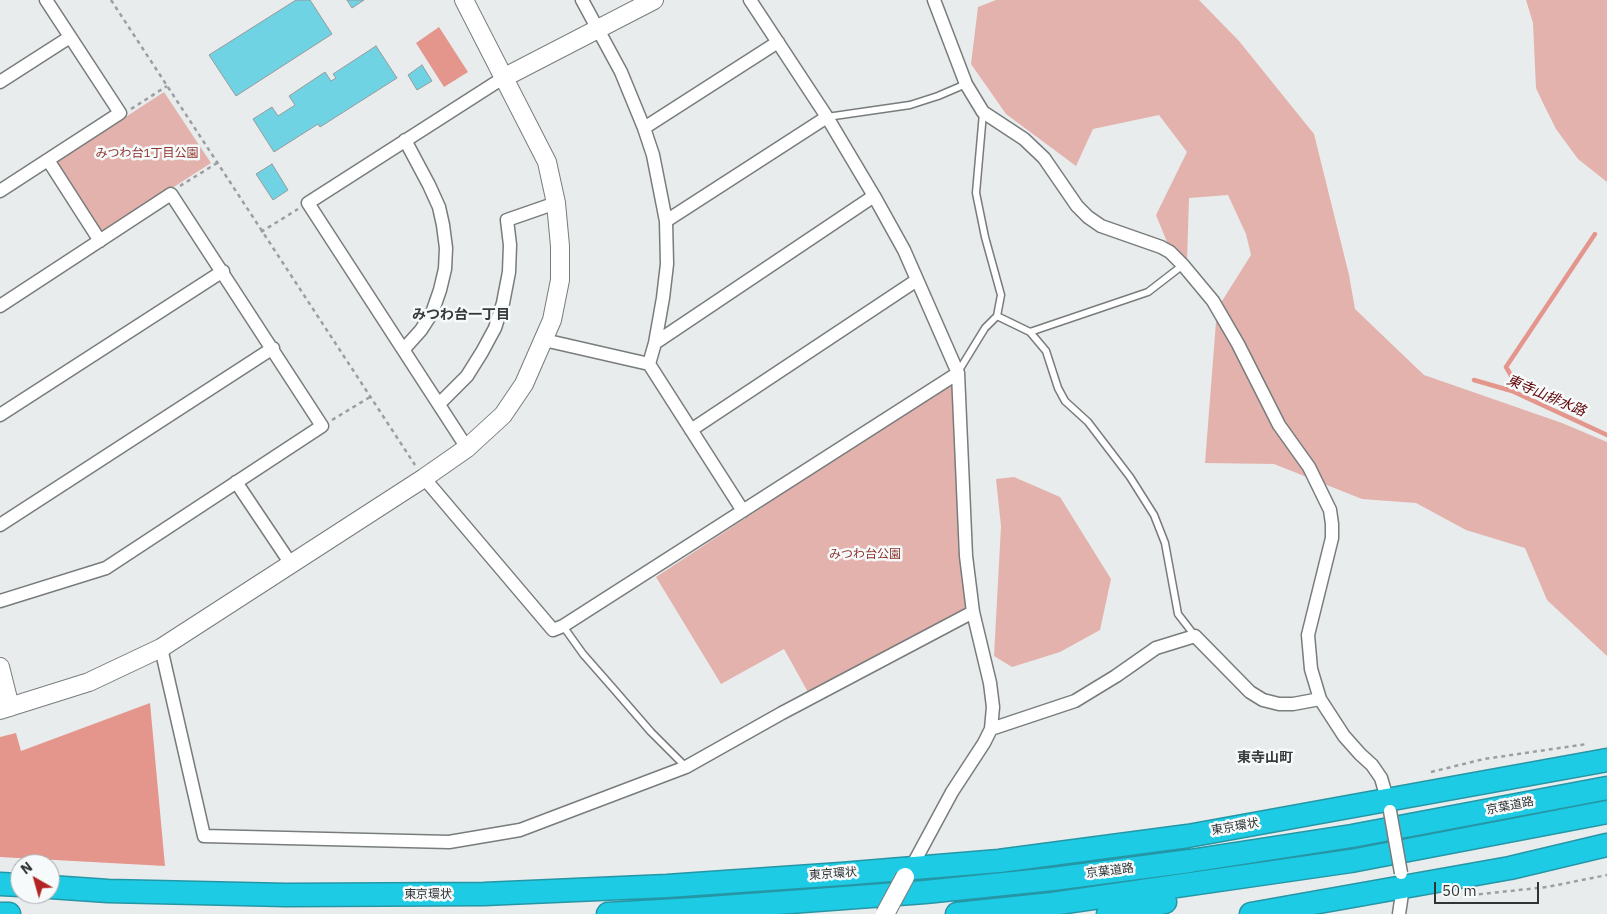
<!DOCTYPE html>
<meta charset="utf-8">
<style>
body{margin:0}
#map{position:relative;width:1607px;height:914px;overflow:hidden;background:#e8eced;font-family:"IBM Plex Sans",sans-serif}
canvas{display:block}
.north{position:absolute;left:10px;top:854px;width:50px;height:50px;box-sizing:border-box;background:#f6fafa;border:1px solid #a8aaab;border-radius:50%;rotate:322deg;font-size:14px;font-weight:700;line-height:20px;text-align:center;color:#323334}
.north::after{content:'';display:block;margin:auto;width:18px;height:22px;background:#b32324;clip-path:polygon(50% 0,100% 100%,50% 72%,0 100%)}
.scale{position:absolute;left:1434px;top:882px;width:105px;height:22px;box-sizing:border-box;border:2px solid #323334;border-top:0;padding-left:6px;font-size:15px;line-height:18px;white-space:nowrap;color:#323334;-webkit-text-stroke:4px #f6fafa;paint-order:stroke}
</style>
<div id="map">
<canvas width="1607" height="914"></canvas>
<div class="north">N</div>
<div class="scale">50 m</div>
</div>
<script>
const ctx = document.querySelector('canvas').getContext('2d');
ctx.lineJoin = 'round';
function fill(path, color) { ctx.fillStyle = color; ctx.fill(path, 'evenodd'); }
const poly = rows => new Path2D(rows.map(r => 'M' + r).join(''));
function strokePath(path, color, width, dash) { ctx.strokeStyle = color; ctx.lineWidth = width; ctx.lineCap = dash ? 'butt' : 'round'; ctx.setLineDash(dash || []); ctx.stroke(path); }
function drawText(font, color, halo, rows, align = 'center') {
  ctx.font = font + ' "IBM Plex Sans","Noto Sans JP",sans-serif'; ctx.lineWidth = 5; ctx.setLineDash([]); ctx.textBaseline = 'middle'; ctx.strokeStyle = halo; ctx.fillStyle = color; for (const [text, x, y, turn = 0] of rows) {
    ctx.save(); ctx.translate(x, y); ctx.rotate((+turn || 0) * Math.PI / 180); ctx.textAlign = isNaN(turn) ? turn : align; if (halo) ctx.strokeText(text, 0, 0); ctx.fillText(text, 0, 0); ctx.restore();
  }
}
fill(poly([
 [996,0,1199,0,1239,41,1314,134,1349,275,1355,309,1424,375,1562,423,1607,442,1607,656,1547,600,1525,548,1466,530,1416,503,1362,499,1274,464,1205,463,1217,309,1251,255,1246,234,1228,195,1189,198,1187,261,1167,242,1156,215,1187,152,1159,115,1093,129,1076,166,1006,114,971,64,978,7],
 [1526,0,1607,0,1607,182,1578,159,1556,129,1543,103,1536,88,1533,23],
 [164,92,211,163,104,232,98,231,56,168,58,161],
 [952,382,966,610,809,694,784,649,721,684,656,577],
 [1014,477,1060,497,1111,579,1100,630,1060,652,1012,667,994,656,1001,526,996,479]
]), '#e4b2ac');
fill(poly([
 [439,27,468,72,444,87,416,43],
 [150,703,165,866,0,857,0,737,16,733,21,751]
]), '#e4968d');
strokePath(poly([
 [1474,380,1512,391,1607,435],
 [1512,391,1512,377,1506,367,1595,234]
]), '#e4968d', 4.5);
const building = poly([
 [296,0,310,0,332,34,236,96,209,55,296,0],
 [347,0,364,0,352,8,347,0],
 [376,46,397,78,320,127,318,124,274,152,253,119,272,107,278,116,295,105,289,96,325,72,331,81,336,78,333,74,376,46],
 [422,65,432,81,417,90,408,75,422,65],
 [272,164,288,190,273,200,256,174,272,164]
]);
fill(building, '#6fd3e4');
strokePath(building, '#979a9b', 1);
const lane = poly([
 [827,117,910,105,938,96,966,84],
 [997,316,1030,332,1046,351,1058,388,1065,401,1088,422,1130,477,1154,515,1165,543,1178,614,1195,636],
 [1030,332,1148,292,1183,265],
 [958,372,985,328,997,316,1001,295,985,237,976,193,983,113],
 [563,626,583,654,612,687,651,732,686,767]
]);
const street = poly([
 [582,0,621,72,644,128,653,155,666,221,667,264,663,298,655,343,649,364],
 [750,0,827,117,874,196,904,250,958,373,966,556,973,612,990,683,993,707,991,729,984,743,952,792,911,868],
 [934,0,966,84,983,112,1024,139,1044,158,1077,206,1088,217,1101,226,1161,247,1170,252,1183,265,1213,301,1238,344,1279,425,1309,467,1330,510,1332,524,1332,538,1308,635,1311,669,1320,699,1344,736,1360,754,1372,765,1381,778,1389,805],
 [0,82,70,37],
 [644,128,778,42],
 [48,160,100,241],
 [0,191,120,113,46,0],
 [666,221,827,117],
 [0,306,171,194,322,426,106,568,0,601],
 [544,340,649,364,743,511],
 [655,343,874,196],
 [404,349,421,330,432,313,440,290,445,269,446,248,443,225,439,207,429,185,405,140],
 [439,404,467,376,482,352,495,328,503,303,509,272,510,245,507,220,556,203],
 [0,415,223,271],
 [691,430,917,280],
 [467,448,308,203,503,78],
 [424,478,553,630,563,626,958,373],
 [236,482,291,564],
 [0,525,273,348],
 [161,648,204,836,449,842,520,830,686,767,782,713,973,612],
 [991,729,1075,701,1116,676,1156,648,1195,636,1250,692,1263,700,1279,704,1293,704,1320,699],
 [1399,914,1403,887,1402,882]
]);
const secondary = poly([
 [503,78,654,0],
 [0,667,10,707],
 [0,710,89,682,161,648,424,478,467,448,503,415,524,384,552,320,560,280,560,246,556,203,547,162,464,0]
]);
const highway = poly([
 [0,884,20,885],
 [50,887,108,891,286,895,484,894,667,886,841,874,999,861,1188,836,1607,760],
 [0,914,9,914],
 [608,914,696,909,925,892,1053,879,1190,861,1352,836,1607,788],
 [957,914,1052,904,1351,861,1607,812],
 [1108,914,1165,902],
 [1251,914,1510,868,1607,845]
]);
strokePath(lane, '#787c7c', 9);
strokePath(street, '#787c7c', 15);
strokePath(secondary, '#787c7c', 20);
strokePath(highway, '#2596a6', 25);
strokePath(poly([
 [111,0,415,465],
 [131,109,167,86],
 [180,186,217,163],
 [261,232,298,209],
 [332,420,370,397],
 [1431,772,1484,759,1587,744],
 [1463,896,1547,887,1607,875]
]), '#9c9fa0', 2.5, [4, 4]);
strokePath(lane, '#fff', 6);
strokePath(street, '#fff', 12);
strokePath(secondary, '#fff', 18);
strokePath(highway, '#1ecbe4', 22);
const streetBridge = poly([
 [1390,811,1401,873]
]);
const secondaryBridge = poly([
 [885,914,905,877]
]);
strokePath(streetBridge, '#787c7c', 15, []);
strokePath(secondaryBridge, '#787c7c', 20, []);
strokePath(streetBridge, '#fff', 12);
strokePath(secondaryBridge, '#fff', 18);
drawText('12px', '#8e322d', '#f6fafa', [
 ["みつわ台1丁目公園",147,154],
 ["みつわ台公園",865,555]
]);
drawText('12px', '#323334', '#f6fafa', [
 ["京葉道路",1510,806,-11],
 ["東京環状",1235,827,-10],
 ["京葉道路",1110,871,-7],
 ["東京環状",833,874,-4],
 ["東京環状",428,895]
]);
drawText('bold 14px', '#363a3a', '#f6fafa', [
 ["みつわ台一丁目",461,315],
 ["東寺山町",1265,758]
]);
drawText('italic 14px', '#610005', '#f6fafa', [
 ["東寺山排水路",1546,396,23]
]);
</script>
